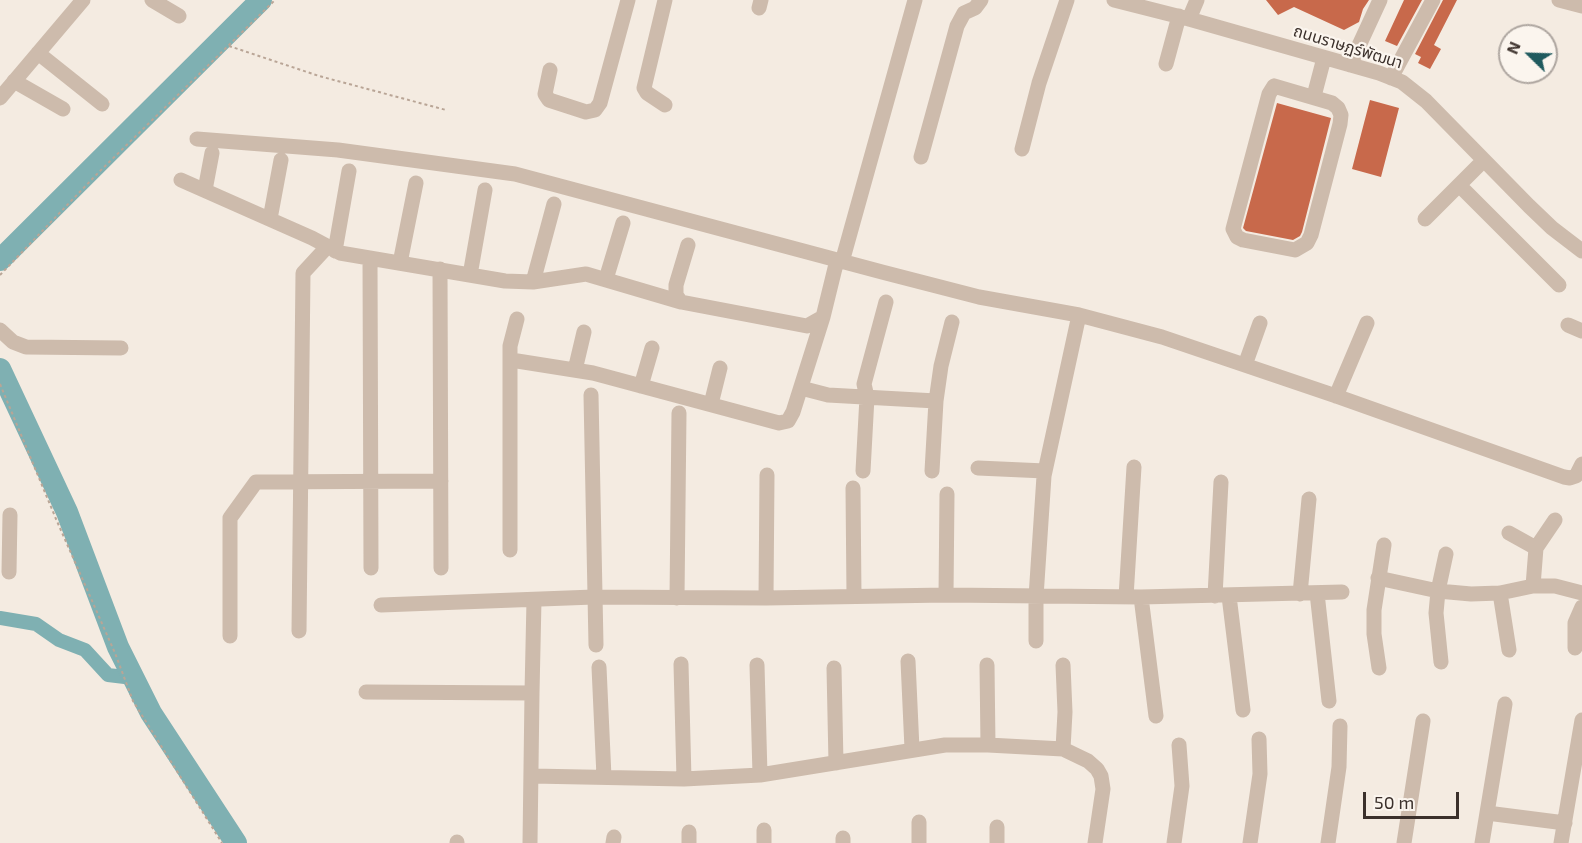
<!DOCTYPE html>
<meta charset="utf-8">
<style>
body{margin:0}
#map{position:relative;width:1582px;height:843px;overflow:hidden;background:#f4ebe1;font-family:"Exo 2",sans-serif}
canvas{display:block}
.north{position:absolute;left:1498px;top:24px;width:60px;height:60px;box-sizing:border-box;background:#fbf5ee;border:2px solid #aea6a0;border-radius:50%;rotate:293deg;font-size:16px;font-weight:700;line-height:24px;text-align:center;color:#3b302b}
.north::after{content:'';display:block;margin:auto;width:21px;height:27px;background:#1f5a5e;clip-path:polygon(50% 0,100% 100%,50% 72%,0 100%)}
.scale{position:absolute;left:1363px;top:792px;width:96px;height:27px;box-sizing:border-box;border:3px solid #3b302b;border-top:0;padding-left:8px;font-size:18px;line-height:21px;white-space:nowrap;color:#3b302b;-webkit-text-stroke:4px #fbf5ee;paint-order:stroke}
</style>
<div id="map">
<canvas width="1582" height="843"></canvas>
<div class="north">N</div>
<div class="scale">50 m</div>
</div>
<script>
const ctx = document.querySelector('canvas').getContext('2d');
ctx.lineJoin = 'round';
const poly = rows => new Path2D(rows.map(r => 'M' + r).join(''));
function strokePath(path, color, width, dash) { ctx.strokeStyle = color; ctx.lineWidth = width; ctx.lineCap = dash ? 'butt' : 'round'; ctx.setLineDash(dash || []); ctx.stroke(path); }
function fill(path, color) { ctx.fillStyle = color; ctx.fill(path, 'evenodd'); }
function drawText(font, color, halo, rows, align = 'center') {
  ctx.font = font + ' "Exo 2","Noto Sans Thai",sans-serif'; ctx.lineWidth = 4.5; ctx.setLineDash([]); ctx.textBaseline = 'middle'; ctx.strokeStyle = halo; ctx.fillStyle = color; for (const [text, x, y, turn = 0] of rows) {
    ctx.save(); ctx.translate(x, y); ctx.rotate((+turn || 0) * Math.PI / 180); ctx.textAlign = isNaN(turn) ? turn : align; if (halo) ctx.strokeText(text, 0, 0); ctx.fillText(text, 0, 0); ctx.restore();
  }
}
strokePath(poly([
 [0,618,36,624,59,640,85,650,108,675,133,678]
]), '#7fb0b2', 14);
strokePath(poly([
 [0,260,261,0],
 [0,369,67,512,118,647,151,713,236,843]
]), '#7fb0b2', 22);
fill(poly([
 [1266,0,1369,0,1363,9,1359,22,1344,30,1294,7,1278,15],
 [1404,0,1422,0,1397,46,1385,41],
 [1443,0,1457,0,1434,45,1441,49,1430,69,1418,63,1421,57,1415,54],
 [1370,100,1399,108,1381,177,1352,169],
 [1277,103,1331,118,1302,232,1300,236,1293,240,1246,231,1243,228]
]), '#c8694b');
strokePath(poly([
 [229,46,319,76,446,110],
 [0,275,98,173,275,0],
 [0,384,56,519,115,653,133,701,222,843]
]), '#b9a596', 2, [3, 3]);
strokePath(poly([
 [152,0,179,16],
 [1114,0,1189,19,1379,73,1402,82,1426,101,1529,206,1552,228,1582,251],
 [1559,0,1582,6],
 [759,8,761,0],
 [1189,19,1197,0],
 [38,53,102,104],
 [1166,64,1179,16],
 [1350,65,1380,0],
 [550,70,545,94,549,100,586,112,595,110,600,103,628,0],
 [1391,78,1433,0],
 [14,81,63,109],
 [1274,86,1332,103,1338,108,1341,115,1340,124,1311,235,1307,243,1295,250,1243,240,1237,237,1233,229,1269,94,1274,86],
 [1314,96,1324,58],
 [0,98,83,0],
 [665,105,647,93,644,88,665,0],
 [197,139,338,150,515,174,882,272,979,297,1079,315,1162,337,1336,396,1564,477,1570,478,1576,476,1582,464],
 [1022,149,1039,83,1067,0],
 [921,157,957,26,964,13,975,8,981,0],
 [181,180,312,238,340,253,505,281,533,282,586,274,681,302],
 [1459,185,1559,285],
 [205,190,212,153],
 [270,219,281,160],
 [1425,219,1484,160],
 [688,245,676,285,676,295,681,302,807,326,823,317,837,260],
 [335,251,349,171],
 [370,259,371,568],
 [842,262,915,0],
 [400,263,416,183],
 [440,269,441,568],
 [470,275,485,190],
 [606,279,623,223],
 [533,282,554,204],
 [1568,325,1582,331],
 [0,330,13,342,26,347,121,348],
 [511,360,593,373,779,423,788,421,793,412,823,317],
 [1245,365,1260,323],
 [575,370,584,332],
 [641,386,652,348],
 [801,388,828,395,936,401],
 [591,395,596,645],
 [1336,396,1367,323],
 [711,404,720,368],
 [978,468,1045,471],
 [863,471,867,397,864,384,886,302],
 [932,471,936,401,941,366,952,322],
 [853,488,854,596],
 [1509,533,1536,548,1533,586],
 [1536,548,1555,520],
 [510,550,510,346,517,319],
 [9,572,10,515],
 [1378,578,1438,591,1471,594,1500,593,1533,586,1555,586,1582,593],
 [1317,593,1329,701],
 [1500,593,1509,650],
 [1300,594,1309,499],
 [946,595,947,494],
 [1215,596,1221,482],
 [1229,596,1243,710],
 [1126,597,1134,467],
 [1141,597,1156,716],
 [677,598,679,413],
 [766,598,767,475],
 [381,605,594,597,766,598,946,595,1141,597,1342,592],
 [299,631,303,273,327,247],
 [230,636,230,518,256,482,441,481],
 [1036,641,1036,597,1044,476,1079,315],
 [1575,648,1575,623,1582,607],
 [908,661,912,749],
 [1441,662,1436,613,1438,591,1446,554],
 [681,664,684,779],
 [757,665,760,775],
 [987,665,988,745],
 [1063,665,1065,712,1063,749],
 [599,667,604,777],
 [834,668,836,763],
 [1379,668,1374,634,1374,610,1384,545],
 [366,692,532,693,530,843],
 [532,693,534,600],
 [532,776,684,779,760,775,945,745,988,745,1063,749,1088,761,1097,769,1101,776,1103,789,1095,843],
 [1487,813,1565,823],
 [919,822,919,843],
 [843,838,843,843],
 [457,843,457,842],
 [613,843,614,837],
 [689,843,689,832],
 [764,843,764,830],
 [997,843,997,827],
 [1174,843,1182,786,1179,745],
 [1250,843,1260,774,1259,739],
 [1328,843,1339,767,1340,726],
 [1404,843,1423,721],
 [1482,843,1505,704],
 [1561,843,1582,720]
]), '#cdbbac', 15);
drawText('16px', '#3b302b', '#fbf5ee', [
 ["ถนนราษฏร์พัฒนา",1348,47,17]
]);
</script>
